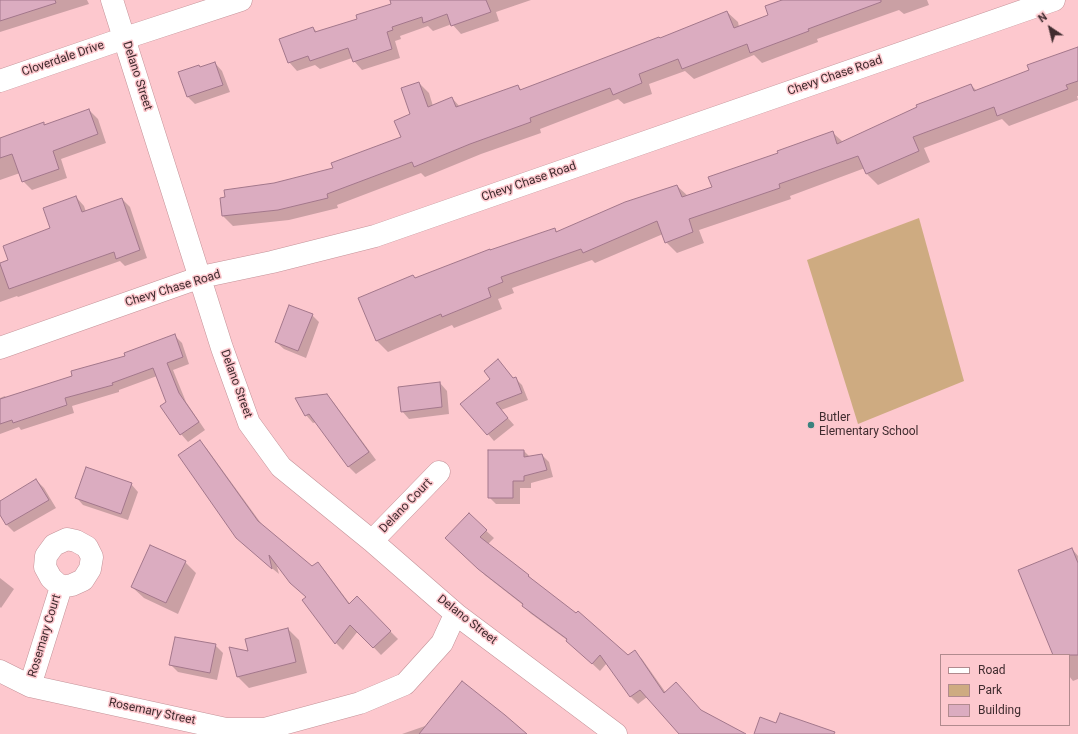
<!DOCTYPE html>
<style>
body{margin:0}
#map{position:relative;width:1078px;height:734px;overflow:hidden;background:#fdc8ce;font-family:Roboto,sans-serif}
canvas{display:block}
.legend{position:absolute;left:940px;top:654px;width:130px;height:72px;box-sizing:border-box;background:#fdc8ce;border:1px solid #b18a8e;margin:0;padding:5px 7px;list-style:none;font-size:12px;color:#402c2f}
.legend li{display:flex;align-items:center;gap:8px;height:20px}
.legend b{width:20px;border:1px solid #b18a8e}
.north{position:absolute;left:1030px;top:8px;width:40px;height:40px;-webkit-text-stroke:3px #fdc8ce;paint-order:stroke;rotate:325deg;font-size:11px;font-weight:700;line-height:16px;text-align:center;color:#402c2f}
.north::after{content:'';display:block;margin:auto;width:14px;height:18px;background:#402c2f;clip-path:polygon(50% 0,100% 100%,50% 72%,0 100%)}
</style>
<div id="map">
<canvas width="1078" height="734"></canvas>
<ul class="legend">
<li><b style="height:5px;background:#fff"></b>Road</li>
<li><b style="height:11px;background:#ceab81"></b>Park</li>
<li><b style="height:11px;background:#dbacc0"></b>Building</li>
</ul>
<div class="north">N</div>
</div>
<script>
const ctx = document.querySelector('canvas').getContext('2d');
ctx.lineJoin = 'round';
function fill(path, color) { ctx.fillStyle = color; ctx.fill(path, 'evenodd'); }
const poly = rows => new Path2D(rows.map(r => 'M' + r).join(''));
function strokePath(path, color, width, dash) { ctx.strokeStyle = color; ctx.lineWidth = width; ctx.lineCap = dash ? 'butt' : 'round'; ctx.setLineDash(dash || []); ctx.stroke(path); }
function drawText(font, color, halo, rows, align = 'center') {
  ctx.font = font + ' Roboto,sans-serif'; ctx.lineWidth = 3; ctx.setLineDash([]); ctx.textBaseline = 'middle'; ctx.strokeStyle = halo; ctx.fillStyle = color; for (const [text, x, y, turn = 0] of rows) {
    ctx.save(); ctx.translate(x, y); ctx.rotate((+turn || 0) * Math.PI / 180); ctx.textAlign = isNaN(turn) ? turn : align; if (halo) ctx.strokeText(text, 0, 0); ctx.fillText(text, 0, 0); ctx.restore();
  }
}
fill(poly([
 [919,218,964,381,858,424,807,260]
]), '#ceab81');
fill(poly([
 [0,0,87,0,89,4,0,32],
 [396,0,531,0,496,12,499,21,461,34,452,24,433,31,428,26,400,36,401,39,395,41,400,58,362,70,354,61,352,58,320,69,315,65,297,71,289,62,313,28,317,32,358,19,393,5],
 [798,0,927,0,929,5,904,14,899,10,817,39,818,42,762,63,754,55,694,79,685,71,649,84,652,94,624,104,618,99,540,129,541,133,481,154,425,177,421,173,337,205,338,208,289,220,233,226,223,216,221,199,334,169,402,137,411,115,419,83,429,93,433,106,452,98,460,107,518,87,522,90,660,39,727,12,738,22,739,27,770,16],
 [1078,48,1078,96,1077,96,1078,100,1009,126,1002,119,924,148,930,162,878,185,867,174,865,168,790,196,791,199,699,230,704,243,677,253,666,242,663,234,595,263,592,260,512,288,514,293,498,299,502,309,454,328,452,325,388,352,377,341,359,298,554,229,558,232,677,186,688,196,713,188,779,154,832,132,843,142,971,85,977,91,1030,71],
 [215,63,222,71,230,92,195,104,188,97,179,73],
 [89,110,98,119,106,143,61,159,67,178,32,190,23,181,20,173,0,180,0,139,43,123,46,126],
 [76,197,84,206,86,212,122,199,130,207,147,258,125,266,120,261,18,297,17,296,0,302,0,264,9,260,51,229],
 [312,315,319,322,306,358,284,349,276,342],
 [174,335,182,343,189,364,173,370,186,402,205,430,188,442,181,434,157,376,119,390,119,392,72,406,74,413,21,430,19,427,0,434,0,398,5,396,6,398,73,376,126,356],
 [498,361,514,379,515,378,522,385,528,400,501,410,514,425,494,441,462,404,491,379],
 [440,383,447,391,449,414,409,419,402,411],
 [327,395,334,403,376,460,356,474,349,467,316,422,313,423,306,415],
 [200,441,207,449,263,526,312,568,318,563,325,571,350,604,357,598,398,639,381,655,358,631,343,650,336,643,307,597,291,583,276,563,279,574,244,545],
 [524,451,530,457,542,455,549,462,553,477,531,483,531,488,520,488,520,504,496,504,489,497],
 [36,480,44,488,56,508,14,532,7,525,0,513,0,502],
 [131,484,138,492,128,520,83,505,76,497],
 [469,515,494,538,488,544,528,575,535,583,628,657,634,652,642,659,666,693,743,734,681,734,647,697,638,704,630,696,607,663,600,671,567,640,530,613,523,605,486,576,454,546],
 [1072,549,1078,556,1078,679,1073,681,1069,676,1069,655,1054,655],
 [185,562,196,573,178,614,144,598,132,587],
 [0,578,14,589,1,608,0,607],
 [288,629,299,640,307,673,249,688,238,677,249,652],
 [215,645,223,653,217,680,178,672,170,664],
 [428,725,525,734,402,734]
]), '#0003');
const building = poly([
 [0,0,55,0,56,3,0,21,0,0],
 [390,0,486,0,491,12,451,26,447,14,423,23,422,17,392,27,393,30,387,32,392,49,353,62,348,48,310,61,308,56,288,63,279,39,313,27,315,32,357,19,356,15,391,4,390,0],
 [782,0,881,0,881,2,808,29,809,31,750,53,747,44,682,69,678,59,639,74,642,83,613,95,610,88,530,118,531,122,470,144,414,167,412,162,327,194,328,198,278,210,222,216,220,198,225,197,224,190,274,183,333,168,331,163,401,137,394,121,410,114,401,88,419,82,428,107,452,97,456,107,518,85,520,90,659,37,660,38,727,11,734,28,768,15,765,6,782,0],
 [1078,47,1078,81,1066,85,1068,89,997,116,994,107,913,137,919,151,866,174,858,156,779,184,780,188,689,219,693,232,665,243,657,221,583,253,581,249,501,277,503,282,488,288,491,297,442,317,441,314,376,341,358,298,413,275,415,278,490,249,490,250,555,228,556,232,625,202,677,185,682,197,712,187,708,177,778,153,777,151,833,131,837,144,917,107,916,105,971,84,974,91,1029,70,1027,65,1078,47],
 [215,62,223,85,187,97,178,72,199,65,200,67,215,62],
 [89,109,98,134,53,151,59,169,22,182,12,154,0,158,0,138,44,122,44,125,89,109],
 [76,196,82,212,122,198,140,250,116,259,114,252,9,289,0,264,0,263,8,260,3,246,50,228,43,208,76,196],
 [289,305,313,314,298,351,275,342,289,305],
 [175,334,183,357,167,363,179,393,199,422,180,435,160,406,166,402,153,368,112,383,113,385,65,398,67,405,13,423,12,420,0,424,0,399,72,376,71,371,125,356,124,353,175,334],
 [498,359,513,378,516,377,522,393,496,403,508,418,487,435,460,404,490,379,484,371,498,359],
 [440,382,442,407,401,412,398,387,440,382],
 [327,394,369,452,348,467,309,414,305,416,295,398,327,394],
 [200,440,258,521,312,566,318,562,349,604,357,596,391,631,373,648,350,625,335,644,302,600,306,597,290,583,269,555,272,569,236,538,178,455,200,440],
 [488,450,524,450,524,457,542,454,547,470,524,476,524,481,513,481,513,498,488,498,488,450],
 [86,467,132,483,121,514,75,498,86,467],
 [36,479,49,500,6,525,0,515,0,501,36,479],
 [469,513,487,530,480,537,529,575,528,576,576,613,578,611,628,655,635,650,664,693,676,682,701,710,746,734,679,734,640,690,630,697,600,655,592,664,566,641,567,639,522,606,523,604,478,569,445,538,469,513],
 [150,545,186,561,166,603,131,587,150,545],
 [1072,548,1078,563,1078,655,1053,655,1018,570,1072,548],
 [288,628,296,662,237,677,229,647,248,651,245,639,288,628],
 [175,637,216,644,210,673,169,665,175,637],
 [462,681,505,715,527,734,419,734,462,681],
 [780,713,835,732,834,734,754,734,760,717,776,723,780,713]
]);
fill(building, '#dbacc0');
strokePath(building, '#a3778b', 1);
const minor = poly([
 [112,0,222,348,249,423,281,467,372,541,457,615,616,734],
 [0,81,125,38,241,0],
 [0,348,201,277,272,262,375,236,1054,0],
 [372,541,439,472],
 [0,671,30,686,226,729,264,729,360,703,405,684,442,643,453,619,457,615],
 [30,686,61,587,51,578,45,567,46,556,54,545,67,539,76,541,87,547,92,557,90,569,83,580,72,585,61,587]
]);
strokePath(minor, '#c49298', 23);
strokePath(minor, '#fff', 22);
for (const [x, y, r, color] of [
 [811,425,4,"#3a827e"]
]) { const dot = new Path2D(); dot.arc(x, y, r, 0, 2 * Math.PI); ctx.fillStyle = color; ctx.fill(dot); strokePath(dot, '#fdc8ce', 1.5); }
drawText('12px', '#402c2f', '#fdc8ce', [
 ["Cloverdale Drive",63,59,-19],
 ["Delano Street",137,76,72],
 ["Chevy Chase Road",835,76,-19],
 ["Chevy Chase Road",529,182,-19],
 ["Chevy Chase Road",173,289,-17],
 ["Delano Street",236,384,70],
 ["Delano Court",406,506,-46],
 ["Delano Street",467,620,38],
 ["Rosemary Court",45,636,-73],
 ["Rosemary Street",152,712,12]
]);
drawText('12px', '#402c2f', '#fdc8ce', [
 ["Butler",819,418],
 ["Elementary School",819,432]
], 'left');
</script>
